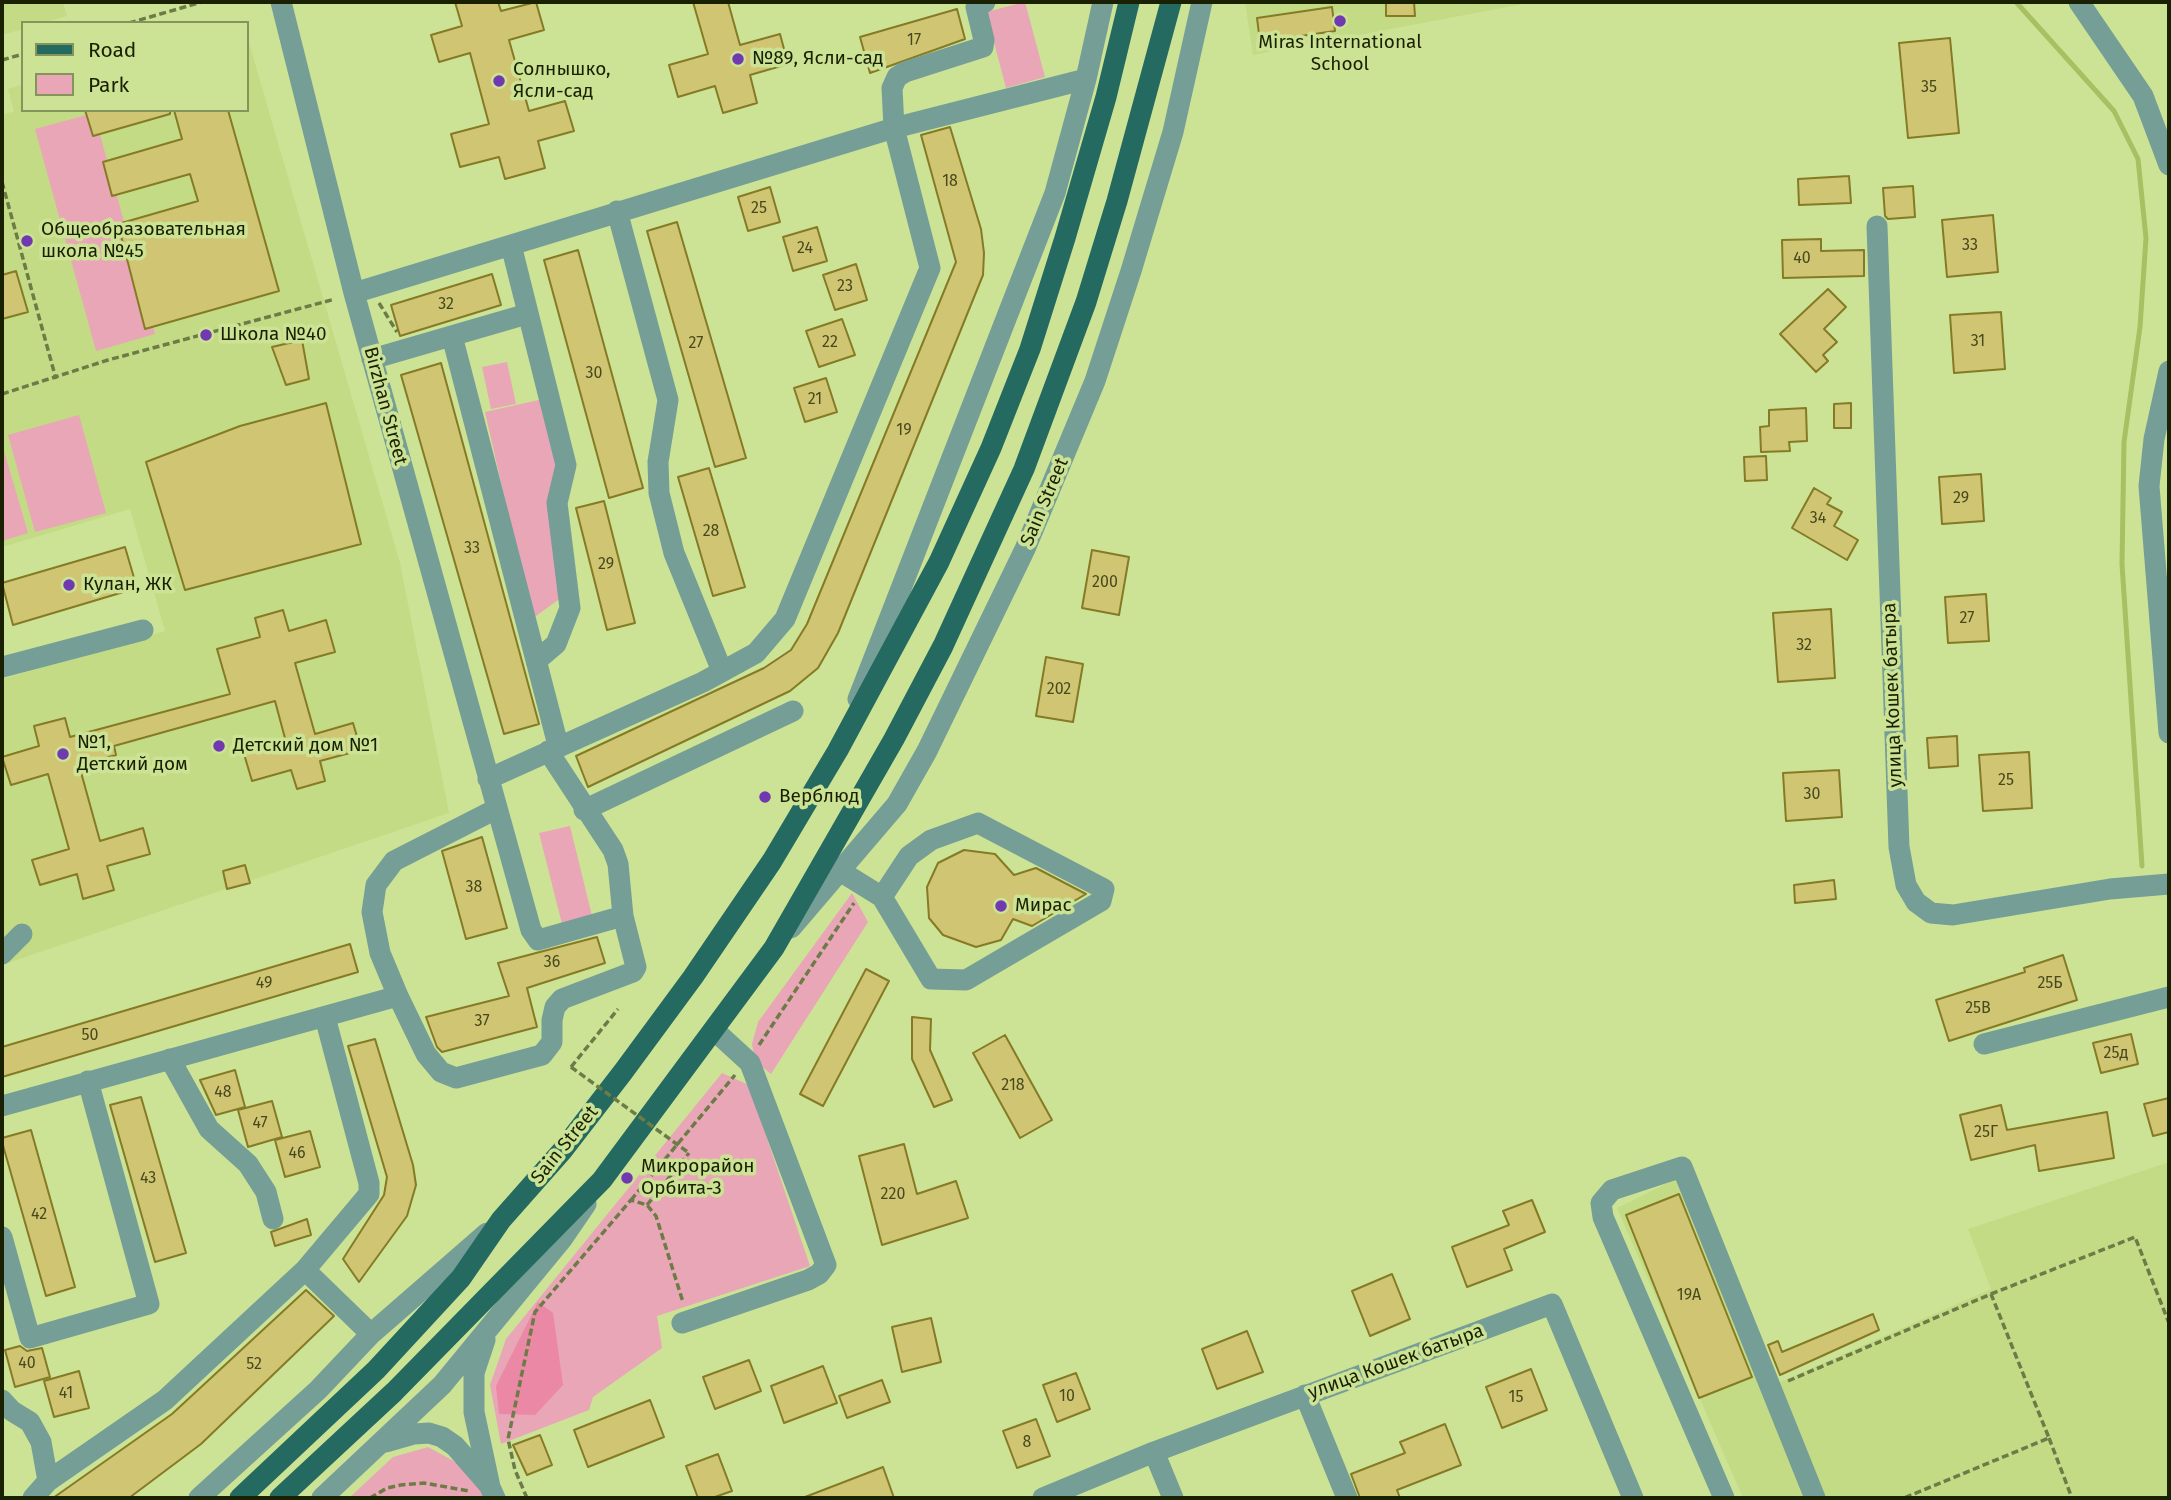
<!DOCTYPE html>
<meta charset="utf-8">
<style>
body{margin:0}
#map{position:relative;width:2171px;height:1500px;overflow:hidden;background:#cce395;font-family:"Fira Sans",sans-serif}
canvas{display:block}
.frame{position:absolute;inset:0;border:4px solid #1a2102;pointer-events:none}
.legend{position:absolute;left:21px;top:21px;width:228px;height:91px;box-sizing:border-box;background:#cce395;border:2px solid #85955a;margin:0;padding:9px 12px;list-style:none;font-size:21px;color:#1a2102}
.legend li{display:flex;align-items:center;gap:14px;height:35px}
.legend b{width:35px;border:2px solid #85955a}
</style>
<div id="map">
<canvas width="2171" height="1500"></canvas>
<div class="frame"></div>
<ul class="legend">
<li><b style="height:9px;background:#256a60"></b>Road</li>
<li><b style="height:19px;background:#e8a6b7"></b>Park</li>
</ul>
</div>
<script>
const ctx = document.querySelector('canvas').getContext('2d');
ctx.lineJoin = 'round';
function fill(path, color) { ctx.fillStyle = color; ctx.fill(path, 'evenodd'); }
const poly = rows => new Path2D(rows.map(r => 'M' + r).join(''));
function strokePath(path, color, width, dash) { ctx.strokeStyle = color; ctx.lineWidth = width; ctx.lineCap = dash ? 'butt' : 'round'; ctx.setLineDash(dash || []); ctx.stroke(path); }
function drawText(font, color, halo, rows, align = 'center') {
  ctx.font = font + ' "Fira Sans",sans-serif'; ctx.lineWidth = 7; ctx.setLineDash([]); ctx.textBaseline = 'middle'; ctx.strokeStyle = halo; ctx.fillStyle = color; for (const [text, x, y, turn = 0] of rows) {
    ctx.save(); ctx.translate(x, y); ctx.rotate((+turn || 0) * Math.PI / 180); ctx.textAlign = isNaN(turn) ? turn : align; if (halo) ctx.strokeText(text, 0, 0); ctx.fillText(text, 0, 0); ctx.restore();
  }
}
fill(poly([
 [2,2,63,2,67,16,43,23,23,23,23,29,2,35],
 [1245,2,1534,2,1253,55],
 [247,36,400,563,449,813,2,965,2,679,165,631,130,509,2,547,2,115,14,111,8,89,23,84,23,110,247,110],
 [2169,1162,2169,1498,1743,1498,1617,1208,1678,1178,1762,1390,1991,1289,1968,1229]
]), '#c3db85');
fill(poly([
 [1025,2,1045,77,1006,88,986,12],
 [94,113,155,334,96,351,35,129],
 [507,362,516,404,491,409,482,367],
 [543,399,558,467,562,597,532,619,485,412],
 [79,415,106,513,35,532,8,435],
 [4,451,28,533,2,541,2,452],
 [570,826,592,916,562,924,539,833],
 [852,893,868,922,771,1074,755,1061,752,1044,758,1022],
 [722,1073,749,1085,810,1266,657,1316,662,1348,593,1397,589,1410,501,1444,490,1385,506,1339],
 [428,1447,461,1465,489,1498,349,1498,393,1457]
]), '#e8a6b7');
fill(poly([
 [538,1302,553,1313,563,1385,535,1415,499,1414,496,1386]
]), '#eb88a5');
strokePath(poly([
 [2016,2,2114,111,2138,159,2146,238,2140,327,2124,442,2122,564,2142,866]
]), '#a7c061', 5);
const building = poly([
 [455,2,498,2,501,11,536,2,544,30,509,40,529,111,565,101,574,131,538,141,545,168,505,179,499,157,460,167,451,134,489,124,470,53,439,62,431,35,462,26,455,2],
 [693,2,728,2,740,45,780,34,788,64,750,75,757,103,723,113,715,86,678,97,669,65,708,54,693,2],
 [1386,2,1414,2,1415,16,1386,16,1386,2],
 [1332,7,1335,31,1260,42,1257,18,1332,7],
 [957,9,965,39,870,73,860,37,957,9],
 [1950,38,1959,133,1908,138,1899,43,1950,38],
 [85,110,170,110,170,114,93,136,85,110],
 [174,110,228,110,279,291,145,329,118,224,198,201,190,174,112,196,103,162,182,139,174,110],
 [950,127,981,229,984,253,983,275,838,633,818,668,790,691,588,787,576,756,764,668,791,650,807,624,956,262,921,135,950,127],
 [1849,176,1851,203,1799,205,1798,179,1849,176],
 [1913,186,1915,217,1888,219,1885,216,1883,188,1913,186],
 [770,187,780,222,748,231,738,197,770,187],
 [1993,215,1998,272,1947,277,1942,220,1993,215],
 [677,222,746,458,715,467,647,231,677,222],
 [817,227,827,261,793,271,783,237,817,227],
 [1821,239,1821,251,1864,250,1864,276,1783,278,1782,240,1821,239],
 [578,250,643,488,609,498,544,260,578,250],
 [856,264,867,300,835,310,823,275,856,264],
 [16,271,28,312,2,319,2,275,16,271],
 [492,274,501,305,400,336,391,305,492,274],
 [1828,289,1846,307,1824,329,1837,342,1823,355,1828,361,1816,372,1780,334,1828,289],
 [2001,312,2005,369,1954,373,1950,315,2001,312],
 [842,319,855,355,819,367,806,331,842,319],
 [302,340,309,379,286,385,272,347,302,340],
 [441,363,539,724,504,734,401,375,441,363],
 [826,378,837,412,805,422,794,388,826,378],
 [326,403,361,544,185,590,146,462,240,426,326,403],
 [1851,403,1851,428,1834,428,1834,404,1851,403],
 [1806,408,1807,441,1789,442,1790,451,1761,452,1760,427,1769,426,1769,410,1806,408],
 [1766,456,1767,480,1745,481,1744,457,1766,456],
 [709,468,745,587,713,596,678,477,709,468],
 [1981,474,1984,521,1942,524,1939,477,1981,474],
 [1814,488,1831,498,1827,504,1842,512,1834,526,1858,540,1847,560,1792,528,1814,488],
 [604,501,635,623,607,630,576,508,604,501],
 [125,547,137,588,13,625,2,583,125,547],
 [1092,550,1129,557,1119,615,1082,608,1092,550],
 [1986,594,1989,641,1948,643,1945,597,1986,594],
 [1831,609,1835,678,1778,682,1773,613,1831,609],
 [283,610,289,631,326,620,335,652,295,663,315,734,353,723,361,750,320,761,325,781,297,789,291,770,252,781,244,754,286,742,275,701,114,746,116,755,79,765,100,841,143,828,150,854,107,866,114,890,83,899,77,874,40,885,32,860,69,849,48,774,11,785,2,757,39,746,34,726,65,718,70,737,230,694,217,649,260,637,255,618,283,610],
 [1046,657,1083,664,1073,722,1036,716,1046,657],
 [1957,736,1958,766,1929,768,1927,738,1957,736],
 [2029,752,2032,808,1983,811,1979,755,2029,752],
 [1839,770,1842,817,1786,821,1783,773,1839,770],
 [482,837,507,928,466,939,442,851,482,837],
 [964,850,995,854,1014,875,1036,868,1086,894,1032,926,1013,919,1001,940,976,947,943,935,929,918,927,887,938,863,964,850],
 [245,865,250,883,227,889,223,871,245,865],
 [1834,880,1836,899,1795,903,1794,885,1834,880],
 [597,937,605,963,527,988,537,1027,442,1052,437,1047,426,1017,509,996,498,963,597,937],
 [350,944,358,972,2,1077,2,1047,350,944],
 [2063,955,2077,1000,1949,1041,1936,1000,2025,972,2024,968,2063,955],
 [866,969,889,981,823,1106,800,1094,866,969],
 [912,1017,931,1019,930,1050,952,1100,934,1107,912,1059,912,1017],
 [2131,1034,2138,1064,2101,1073,2093,1043,2131,1034],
 [1005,1035,1052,1120,1020,1138,973,1053,1005,1035],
 [375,1039,413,1165,416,1185,407,1216,359,1282,343,1259,384,1195,387,1177,348,1046,375,1039],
 [235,1070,245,1107,216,1115,200,1080,235,1070],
 [141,1097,186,1253,155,1262,110,1105,141,1097],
 [2169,1098,2169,1132,2153,1136,2144,1104,2169,1098],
 [272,1101,282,1137,248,1147,238,1110,272,1101],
 [2001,1105,2007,1130,2107,1112,2114,1158,2039,1171,2035,1145,1971,1160,1960,1115,2001,1105],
 [31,1130,75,1287,46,1296,2,1142,2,1138,31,1130],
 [310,1131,320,1167,285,1177,275,1140,310,1131],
 [904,1144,917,1194,956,1181,968,1218,882,1245,859,1156,904,1144],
 [1679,1194,1752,1377,1699,1398,1626,1215,1679,1194],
 [1532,1200,1545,1232,1504,1249,1512,1270,1467,1287,1452,1247,1509,1225,1503,1211,1532,1200],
 [307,1219,311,1235,275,1246,271,1232,307,1219],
 [1392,1274,1410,1319,1370,1336,1352,1291,1392,1274],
 [306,1290,334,1316,201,1444,129,1498,53,1498,172,1414,306,1290],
 [1873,1314,1879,1330,1780,1375,1768,1345,1778,1341,1782,1352,1873,1314],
 [931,1318,941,1362,902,1372,892,1327,931,1318],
 [1247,1331,1263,1372,1217,1389,1202,1349,1247,1331],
 [20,1346,27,1351,42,1348,50,1377,15,1387,5,1350,20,1346],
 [749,1360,761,1391,715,1409,703,1377,749,1360],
 [823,1366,837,1403,784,1423,771,1386,823,1366],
 [1531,1369,1547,1410,1502,1428,1486,1387,1531,1369],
 [79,1371,89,1408,54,1417,44,1381,79,1371],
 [1076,1373,1090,1409,1057,1422,1043,1385,1076,1373],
 [882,1380,890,1402,847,1418,839,1396,882,1380],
 [650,1400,664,1437,588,1467,574,1430,650,1400],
 [1036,1419,1050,1456,1017,1468,1003,1431,1036,1419],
 [1445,1424,1461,1465,1397,1490,1400,1498,1360,1498,1351,1474,1405,1453,1400,1442,1445,1424],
 [540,1435,552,1465,527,1475,513,1445,540,1435],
 [718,1454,732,1491,712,1498,698,1498,686,1466,718,1454],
 [883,1467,894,1498,805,1498,805,1497,883,1467]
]);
fill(building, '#d0c573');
strokePath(building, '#857a25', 2);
strokePath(poly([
 [129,23,202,2],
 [2,60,23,54],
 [2,182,56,379],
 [379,303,397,332],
 [2,394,108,360,335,299],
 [759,1045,854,903],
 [571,1067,618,1009],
 [631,1200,735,1075],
 [647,1205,689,1153],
 [1991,1294,2135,1237,2169,1323],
 [1788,1381,1991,1294,2049,1438,1904,1498],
 [2049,1438,2072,1498],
 [370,1498,387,1488,401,1485,424,1483,469,1491],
 [527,1498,515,1470,508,1439,535,1312,631,1200,647,1205,656,1216,683,1302]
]), '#6d7c47', 3.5, [7, 3.5]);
strokePath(poly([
 [281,2,354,293,531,930,538,940,623,916],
 [2079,2,2143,96,2169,165],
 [617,211,668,400,658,462,659,493,674,553,722,671],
 [1877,226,1899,847,1906,885,1916,902,1931,913,1953,915,2110,889,2169,884],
 [511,245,566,465,557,503,570,608,556,644,536,661],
 [354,293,894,128,1086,79],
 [452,336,558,745],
 [372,359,527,314],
 [2169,371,2154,439,2149,486,2169,733],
 [2,667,143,630],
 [858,699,1055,193,1086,79,1103,2],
 [488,779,703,682,756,653,785,619,930,268,894,128,892,88,897,77,905,72,983,47,984,40,976,7,985,2],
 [496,809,394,861,376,885,372,912,380,953,398,996,426,1054,441,1072,456,1078,542,1055,552,1042,552,1020,555,1007,562,999,633,972,636,967,623,916,618,864,613,850,548,751],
 [584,810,793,711],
 [840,871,882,897,931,979,966,980,1101,901,1104,889,978,823,931,840,909,856,882,897],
 [791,928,897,804,927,751,1025,549,1095,381,1131,271,1173,132,1202,2],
 [2,954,22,934],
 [1984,1044,2169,997],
 [170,1059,209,1129,248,1164,266,1192,273,1219],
 [2,1106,398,996],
 [2,1237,30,1338,149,1304,88,1081],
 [305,1270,371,1334],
 [682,1323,808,1280,819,1274,826,1265,750,1063,715,1031],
 [485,1340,474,1373,474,1412,490,1487,495,1498],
 [1305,1395,1347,1498],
 [2,1400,12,1411,30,1422,41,1442,48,1481],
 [386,1442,414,1434,429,1433,442,1437,455,1446,489,1485],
 [1154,1452,1173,1498],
 [33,1498,48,1481,165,1400,305,1270,369,1194,369,1183,325,1017],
 [199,1498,318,1390,371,1334,487,1233],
 [322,1498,442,1385,562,1239,586,1204],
 [1043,1498,1154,1452,1552,1304,1633,1498],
 [1724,1498,1603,1217,1601,1203,1612,1190,1682,1167,1815,1498]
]), '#759e96', 21);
strokePath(poly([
 [240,1498,376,1370,461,1278,501,1220,562,1151,623,1072,693,977,772,861,838,750,939,562,991,448,1030,349,1065,238,1106,97,1129,2],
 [280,1498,394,1392,602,1180,774,948,894,739,943,646,1024,469,1086,302,1117,201,1171,2]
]), '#256a60', 21);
strokePath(poly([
 [571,1067,689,1153]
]), '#6d7c47', 3.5, [7, 3.5]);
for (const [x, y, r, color] of [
 [1340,21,7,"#7139b0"],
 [738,59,7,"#7139b0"],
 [499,81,7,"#7139b0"],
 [27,241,7,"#7139b0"],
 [206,335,7,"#7139b0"],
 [69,585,7,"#7139b0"],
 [219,746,7,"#7139b0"],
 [63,754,7,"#7139b0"],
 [765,797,7,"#7139b0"],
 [1001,906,7,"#7139b0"],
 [627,1178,7,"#7139b0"]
]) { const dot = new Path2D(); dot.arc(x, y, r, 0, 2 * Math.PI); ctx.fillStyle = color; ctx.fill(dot); strokePath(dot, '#cce395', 2.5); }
drawText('16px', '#484a1e', null, [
 ["17",914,41],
 ["35",1929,88],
 ["18",950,182],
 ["25",759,209],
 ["33",1970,246],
 ["24",805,249],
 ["40",1802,259],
 ["23",845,287],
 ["32",446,305],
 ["31",1978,342],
 ["22",830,343],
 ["27",696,344],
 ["30",594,374],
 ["21",815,400],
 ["19",904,431],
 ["29",1961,499],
 ["34",1818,519],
 ["28",711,532],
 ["33",472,549],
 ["29",606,565],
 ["200",1105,583],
 ["27",1967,619],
 ["32",1804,646],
 ["202",1059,690],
 ["25",2006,781],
 ["30",1812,795],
 ["38",474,888],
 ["36",552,963],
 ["49",264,984],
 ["25Б",2050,984],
 ["25В",1978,1009],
 ["37",482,1022],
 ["50",90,1036],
 ["25д",2116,1054],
 ["218",1013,1086],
 ["48",223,1093],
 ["47",260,1124],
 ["25Г",1986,1133],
 ["46",297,1154],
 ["43",148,1179],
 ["220",893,1195],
 ["42",39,1215],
 ["19А",1689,1296],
 ["40",27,1364],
 ["52",254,1365],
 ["41",66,1394],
 ["10",1067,1397],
 ["15",1516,1398],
 ["8",1027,1443]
]);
drawText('19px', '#1a2102', '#cce395', [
 ["Miras International",1340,43,"center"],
 ["School",1340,65,"center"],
 ["№89, Ясли-сад",752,59],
 ["Солнышко,",513,70],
 ["Ясли-сад",513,92],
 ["Общеобразовательная",41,230],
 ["школа №45",41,252],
 ["Школа №40",220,335],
 ["Кулан, ЖК",83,585],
 ["№1,",77,743],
 ["Детский дом",77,765],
 ["Детский дом №1",233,746],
 ["Верблюд",779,797],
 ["Мирас",1015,906],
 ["Микрорайон",641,1167],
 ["Орбита-3",641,1189]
], 'left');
drawText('19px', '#1a2102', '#cce395', [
 ["Birzhan Street",385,406,75],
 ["Sain Street",1045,502,-67],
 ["улица Кошек батыра",1893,695,-92],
 ["Sain Street",565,1145,-51],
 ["улица Кошек батыра",1396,1362,-20]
]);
</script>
